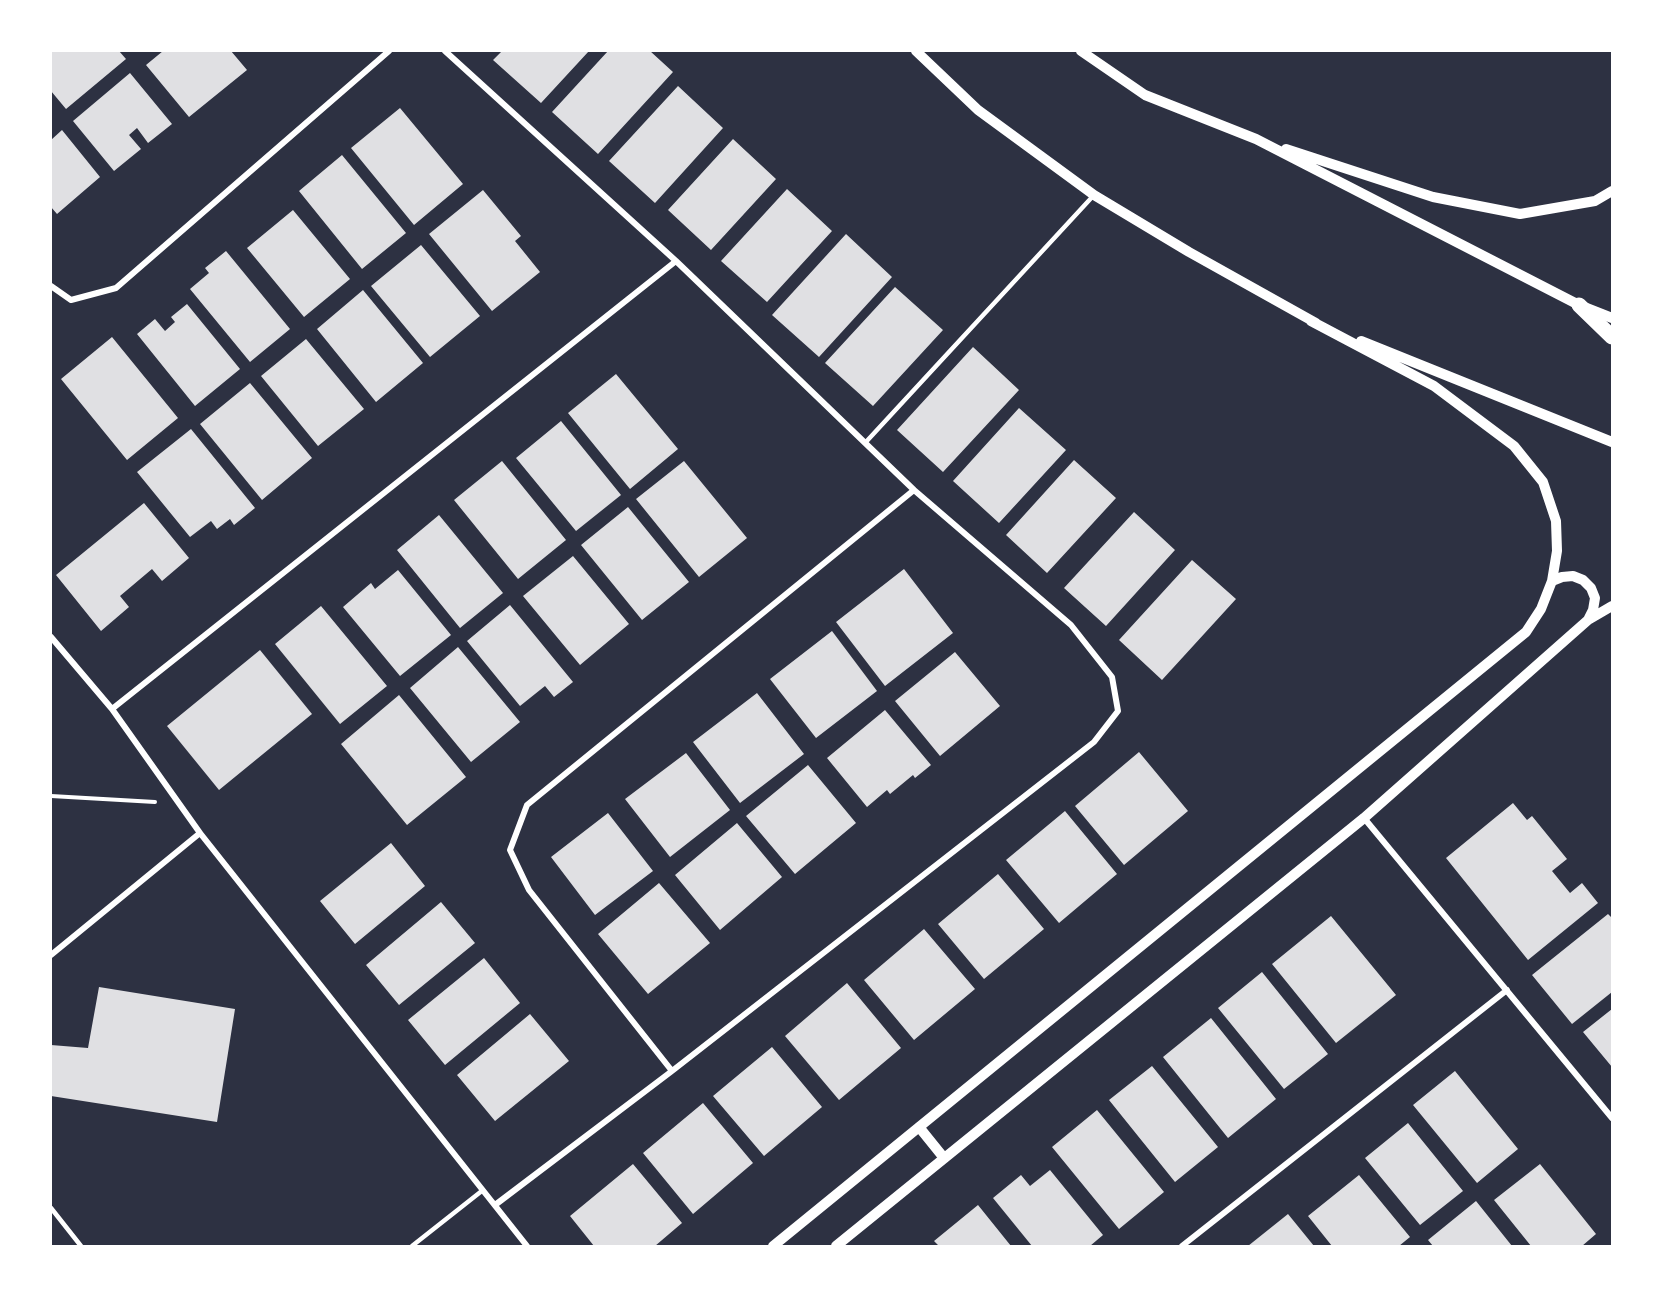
<!DOCTYPE html>
<style>
body{margin:0}
#map{position:relative;width:1663px;height:1297px;overflow:hidden;background:#2d3142;font-family:Karla,sans-serif}
canvas{display:block}
.frame{position:absolute;inset:0;border:52px solid #fff;pointer-events:none}
</style>
<div id="map">
<canvas width="1663" height="1297"></canvas>
<div class="frame"></div>
</div>
<script>
const ctx = document.querySelector('canvas').getContext('2d');
ctx.lineJoin = 'round';
function fill(path, color) { ctx.fillStyle = color; ctx.fill(path, 'evenodd'); }
const poly = rows => new Path2D(rows.map(r => 'M' + r).join(''));
function strokePath(path, color, width, dash) { ctx.strokeStyle = color; ctx.lineWidth = width; ctx.lineCap = dash ? 'butt' : 'round'; ctx.setLineDash(dash || []); ctx.stroke(path); }
fill(poly([
 [51,51,119,51,126,59,66,109,51,91],
 [163,51,231,51,247,70,189,117,146,65],
 [502,51,589,51,541,103,493,60],
 [608,51,650,51,673,72,598,154,552,112],
 [130,73,172,124,148,143,137,128,129,135,141,149,114,171,73,121],
 [678,86,723,128,655,203,609,161],
 [400,108,463,184,414,225,351,148],
 [62,130,100,177,57,214,51,207,51,140],
 [733,139,776,179,711,250,668,210],
 [342,155,406,233,362,269,299,191],
 [787,189,832,231,767,302,721,261],
 [483,190,521,236,515,241,540,272,492,311,429,234],
 [293,210,350,279,304,317,247,248],
 [846,234,892,277,819,357,772,315],
 [421,245,480,316,430,357,371,286],
 [226,251,290,329,250,362,190,289,209,273,205,268],
 [895,287,943,330,873,406,825,363],
 [363,290,423,363,376,402,317,329],
 [187,304,240,369,195,406,137,334,155,319,165,331,175,322,171,317],
 [112,337,178,418,127,460,61,379],
 [306,339,364,409,318,446,261,376],
 [973,347,1019,390,943,472,897,430],
 [616,374,678,449,630,489,568,413],
 [250,383,312,458,262,500,200,424],
 [1019,408,1066,450,999,523,953,481],
 [561,421,621,495,576,531,516,458],
 [191,429,255,508,234,525,230,519,217,529,211,521,190,537,137,472],
 [1074,460,1116,498,1047,573,1006,535],
 [502,461,566,540,518,579,454,500],
 [684,461,747,538,699,577,636,499],
 [144,503,189,558,162,581,152,569,120,596,129,607,101,631,56,575],
 [628,507,689,582,642,620,581,545],
 [1134,512,1175,550,1106,626,1064,588],
 [439,515,503,593,460,628,397,550],
 [573,556,629,624,580,665,523,596],
 [1192,560,1236,599,1162,680,1119,640],
 [904,569,953,633,885,686,836,622],
 [398,570,451,635,400,676,343,607,371,583,375,589],
 [510,605,573,682,554,697,545,686,520,706,467,641],
 [321,606,387,686,340,724,275,644],
 [832,631,877,691,816,738,770,679],
 [458,647,520,722,471,762,410,688],
 [260,650,312,714,219,790,167,726],
 [955,652,1000,706,940,756,895,701],
 [757,693,804,754,740,803,693,742],
 [399,695,466,777,407,825,341,744],
 [885,710,931,765,915,778,913,775,890,794,887,790,867,807,827,758],
 [1139,752,1188,811,1124,865,1075,806],
 [686,753,730,810,670,857,625,799],
 [808,765,856,823,795,874,746,816],
 [1513,803,1527,820,1532,816,1567,859,1552,871,1570,893,1582,883,1598,903,1528,960,1446,858],
 [1065,811,1117,874,1059,923,1006,860],
 [608,813,653,871,595,915,551,857],
 [737,823,782,877,720,930,675,875],
 [391,843,425,886,355,944,320,901],
 [998,874,1044,929,984,979,938,924],
 [659,883,710,943,648,994,598,934],
 [441,902,475,943,399,1005,366,965],
 [1608,914,1612,918,1612,992,1572,1024,1532,975],
 [1331,916,1396,995,1336,1043,1272,964],
 [924,929,975,989,914,1040,864,980],
 [484,958,520,1003,445,1065,408,1020],
 [1262,972,1328,1054,1284,1089,1218,1008],
 [847,983,901,1048,839,1100,785,1036],
 [99,987,235,1009,217,1122,51,1096,51,1045,88,1048],
 [1612,1009,1612,1067,1583,1032],
 [530,1014,569,1061,495,1121,457,1075],
 [1211,1018,1276,1099,1228,1138,1163,1057],
 [772,1047,822,1107,764,1156,713,1096],
 [1152,1066,1218,1147,1175,1182,1109,1100],
 [1455,1071,1518,1149,1477,1183,1413,1105],
 [703,1103,753,1163,693,1214,643,1153],
 [1097,1110,1164,1192,1119,1229,1052,1147],
 [1408,1123,1463,1191,1420,1225,1365,1158],
 [633,1164,682,1223,655,1246,594,1246,570,1216],
 [1540,1164,1596,1234,1582,1246,1531,1246,1494,1200],
 [1050,1170,1103,1235,1090,1246,1032,1246,993,1198,1021,1175,1030,1186],
 [1359,1175,1410,1237,1399,1246,1332,1246,1308,1216],
 [1476,1201,1512,1246,1433,1246,1428,1240],
 [978,1205,1011,1246,939,1246,934,1241],
 [1288,1214,1314,1246,1248,1246]
]), '#e0e0e3');
strokePath(poly([
 [51,796,155,802]
]), '#fff', 4);
strokePath(poly([
 [865,443,1094,195],
 [51,1208,81,1246],
 [412,1246,483,1190]
]), '#fff', 4.5);
strokePath(poly([
 [445,51,676,261,914,490,1071,625,1112,677,1118,711,1094,742,672,1071,495,1205],
 [51,286,71,300,116,288,389,51],
 [51,637,112,709,200,833,527,1246],
 [112,709,676,261],
 [1364,818,1612,1118],
 [51,955,200,833],
 [672,1071,529,890,510,850,527,805,914,490],
 [1182,1246,1507,990]
]), '#fff', 6);
strokePath(poly([
 [916,51,978,110,1094,195,1189,252,1316,323],
 [1081,51,1145,95,1256,139,1579,305,1612,318],
 [1286,149,1433,197,1520,214,1595,201,1612,191],
 [1361,341,1612,442],
 [1552,581,1562,577,1573,576,1583,580,1591,588,1595,598,1593,610,1588,620],
 [919,1127,944,1158],
 [773,1246,1526,632,1541,609,1552,581,1557,551,1556,521,1543,482,1514,446,1434,386,1311,321],
 [836,1246,1364,818,1588,620,1612,606]
]), '#fff', 10);
strokePath(poly([
 [1579,305,1612,337]
]), '#fff', 15);
</script>
